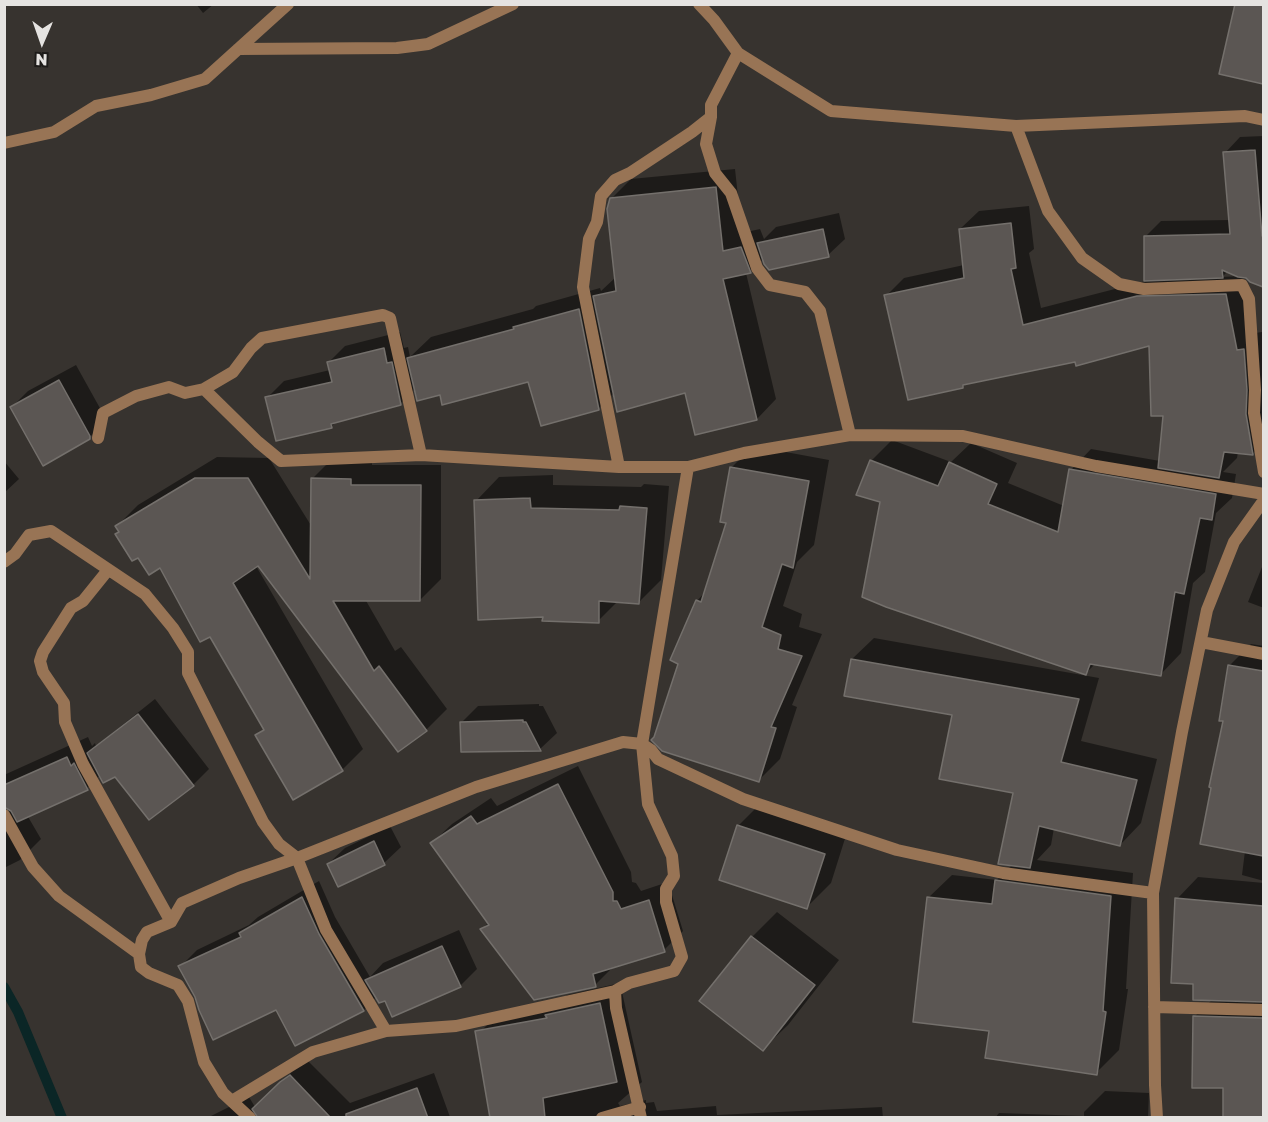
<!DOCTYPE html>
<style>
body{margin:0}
#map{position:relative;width:1268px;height:1122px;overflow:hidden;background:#37332f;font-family:"Golos Text",sans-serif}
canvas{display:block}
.frame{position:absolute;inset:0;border:6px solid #e5e3e1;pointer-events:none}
.north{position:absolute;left:12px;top:12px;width:60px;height:60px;-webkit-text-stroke:4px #1d1b19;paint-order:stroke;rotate:182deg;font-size:16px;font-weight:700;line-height:24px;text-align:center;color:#e5e3e1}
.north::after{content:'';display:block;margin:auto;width:21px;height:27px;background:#e5e3e1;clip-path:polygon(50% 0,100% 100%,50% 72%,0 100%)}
</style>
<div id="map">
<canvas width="1268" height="1122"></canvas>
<div class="frame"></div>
<div class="north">N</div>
</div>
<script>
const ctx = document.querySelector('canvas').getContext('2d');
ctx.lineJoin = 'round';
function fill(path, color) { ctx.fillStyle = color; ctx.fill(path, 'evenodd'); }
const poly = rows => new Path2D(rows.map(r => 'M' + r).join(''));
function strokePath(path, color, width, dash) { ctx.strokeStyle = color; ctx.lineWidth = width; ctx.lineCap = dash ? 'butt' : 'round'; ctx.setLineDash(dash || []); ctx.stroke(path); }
fill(poly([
 [196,4,214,4,203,13],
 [1236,4,1264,4,1264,82,1221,72],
 [1264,136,1264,286,1250,280,1244,274,1255,333,1262,332,1264,346,1264,443,1252,454,1238,452,1237,458,1223,472,1236,474,1232,498,1216,513,1205,572,1193,583,1181,653,1161,674,1096,663,1086,673,882,501,858,494,872,460,892,440,951,462,971,443,1017,463,1008,483,1064,506,1071,470,1091,449,1160,461,1165,414,1151,344,966,383,963,387,886,296,904,278,964,265,960,229,979,211,1029,206,1034,249,1029,253,1041,308,1146,281,1145,237,1161,221,1230,220,1225,153,1240,137],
 [1228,271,1241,276,1222,277],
 [735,169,742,233,760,229,764,239,776,227,839,213,845,239,828,255,764,258,750,272,746,273,776,399,757,419,686,391,614,393,598,409,529,380,441,393,416,388,400,404,337,421,331,427,267,398,284,381,330,370,328,363,345,346,400,332,404,348,408,347,410,357,431,337,533,309,536,306,600,288,601,291,616,277,610,200,631,179],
 [76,365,106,419,106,421,89,438,12,407,28,391],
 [753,446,829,460,814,545,797,562,783,606,802,614,799,627,822,634,792,705,797,707,780,759,758,781,680,663,697,601,705,592,728,521,731,468],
 [217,457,269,458,312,527,312,479,333,458,372,458,372,465,441,465,441,579,420,600,365,599,395,651,401,647,447,709,426,730,258,564,256,566,363,749,342,770,257,736,265,728,210,635,160,566,117,526,138,505],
 [4,461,19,479,4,493],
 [553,475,553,485,641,487,644,484,669,486,661,580,638,603,618,601,598,621,544,615,476,501,499,477],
 [1264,562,1264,608,1248,602],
 [874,638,1099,678,1081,741,1157,759,1141,823,1120,845,1054,828,1051,845,1037,860,1133,873,1126,989,1128,989,1119,1050,1096,1073,990,1030,928,898,952,875,997,880,1013,864,1015,792,954,714,852,659],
 [1251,644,1264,646,1264,881,1242,875,1245,851,1225,720,1229,666],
 [155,699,209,769,193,785,100,775,87,788,27,815,41,839,20,860,4,868,4,775,88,737,92,746,95,743,96,746],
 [539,704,539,706,543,706,557,733,540,749,462,751,462,722,478,706],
 [578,766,631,872,632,882,636,883,641,891,668,882,683,931,664,950,614,966,595,985,482,929,489,922,432,843,452,824,491,798,497,806],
 [763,801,848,829,831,883,807,907,738,826],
 [390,826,401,847,384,863,339,885,328,864,345,848],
 [1198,877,1264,883,1264,1118,1225,1118,1225,1086,1194,1017,1213,999,1195,983,1177,899],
 [319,881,335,917,370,977,383,963,459,930,477,969,460,986,385,999,377,996,364,1010,296,1044,277,1008,197,996,180,967,197,950,249,925,258,917],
 [777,912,839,960,788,1025,763,1049,701,1001,752,937],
 [620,983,642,1082,618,1103,620,1106,646,1100,646,1103,654,1102,657,1111,716,1106,717,1115,882,1107,883,1118,498,1118,481,1031,502,1010,563,999,567,995],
 [307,1060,350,1103,434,1073,450,1117,207,1118,249,1097,255,1107,298,1066],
 [1105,1091,1149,1093,1148,1118,995,1118,999,1113,1084,1116,1084,1112]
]), '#0007');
strokePath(poly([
 [4,987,18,1012,62,1118]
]), '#0b2626', 10);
const building = poly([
 [1235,4,1263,4,1263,84,1219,74,1235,4],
 [1255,150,1262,236,1263,236,1263,287,1250,282,1246,278,1238,277,1222,270,1223,278,1144,281,1144,236,1230,234,1223,152,1255,150],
 [716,187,723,251,741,247,751,273,723,279,757,420,695,435,685,393,617,412,593,296,616,291,607,209,610,198,716,187],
 [1011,223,1016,268,1011,269,1023,325,1137,296,1226,294,1237,350,1244,349,1247,390,1246,414,1253,455,1224,452,1219,478,1158,468,1163,416,1151,416,1149,346,1076,366,1075,362,963,385,963,388,908,400,884,295,964,278,959,229,1011,223],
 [823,229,829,257,769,270,764,264,757,243,823,229],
 [579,309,599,410,541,426,528,382,442,405,440,395,417,401,407,358,514,329,513,327,579,309],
 [384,348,387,363,392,362,401,405,331,424,332,428,276,441,265,397,332,382,327,362,384,348],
 [59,380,90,436,90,439,43,466,10,407,59,380],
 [870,460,938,486,949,462,997,484,988,504,1058,532,1069,469,1216,494,1212,520,1200,518,1184,594,1175,592,1161,676,1090,664,1086,675,886,607,862,597,880,502,856,495,870,460],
 [730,467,809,481,793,568,782,564,762,627,781,635,778,649,802,656,771,727,776,728,759,782,662,751,651,740,654,737,678,664,670,660,696,600,701,602,726,523,720,522,730,467],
 [195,478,248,478,310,579,311,478,351,479,351,485,421,485,420,601,333,601,374,671,379,666,427,731,398,752,258,566,233,583,343,771,293,800,255,735,264,730,210,637,200,642,160,568,149,575,138,558,132,561,115,534,119,532,115,526,195,478],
 [530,498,531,508,619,510,620,506,647,508,639,604,599,601,599,623,542,621,543,617,478,620,474,500,530,498],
 [851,659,1079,699,1061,762,1137,780,1120,846,1039,826,1030,868,998,864,1013,793,939,779,952,715,844,696,851,659],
 [1228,665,1263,671,1263,856,1200,844,1211,788,1209,787,1223,721,1219,721,1228,665],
 [138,714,194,786,149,820,115,777,103,783,87,753,138,714],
 [523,720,523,722,526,722,541,751,461,752,460,722,523,720],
 [67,757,71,766,74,763,88,790,17,822,11,811,4,807,4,785,67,757],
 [558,784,613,892,613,901,617,901,621,909,649,900,665,952,593,974,596,987,534,1000,480,929,489,925,430,843,471,816,477,824,558,784],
 [737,825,825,854,807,909,719,880,737,825],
 [374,841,385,865,338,887,327,864,374,841],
 [995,880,1111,896,1103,1011,1106,1012,1097,1075,985,1058,989,1031,913,1022,927,897,992,904,995,880],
 [302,897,319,934,364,1011,295,1046,276,1010,213,1040,199,1010,195,997,178,966,241,937,239,933,302,897],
 [1175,898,1263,906,1263,1002,1193,1000,1193,984,1171,983,1175,898],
 [751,936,815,985,763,1051,699,1001,751,936],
 [442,946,461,987,392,1017,385,1001,379,1003,365,980,442,946],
 [600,1003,617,1082,543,1098,545,1118,490,1118,475,1031,547,1018,545,1015,600,1003],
 [1193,1016,1263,1018,1263,1118,1223,1118,1223,1088,1192,1088,1193,1016],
 [290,1075,331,1118,258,1118,252,1109,280,1082,290,1075],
 [417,1088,428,1118,346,1118,346,1114,417,1088]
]);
fill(building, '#5b5653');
strokePath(building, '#74706c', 1.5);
strokePath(poly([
 [699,4,714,20,738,53,831,111,1016,126,1048,211,1082,258,1119,284,1144,289,1242,285,1249,299,1255,390,1254,413,1264,472],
 [238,49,397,48,428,44,513,4],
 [738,53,711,105,711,117,706,144,715,173,731,193,757,268,770,285,805,292,820,311,850,435],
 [1016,126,1245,116,1264,120],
 [4,143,54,132,96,106,151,95,205,79,288,4],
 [204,389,258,442,281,461,421,455,619,467,688,467,744,453,850,435,963,436,1096,466,1264,494],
 [98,438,103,413,136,396,169,387,185,393,204,389,233,372,251,348,262,338,383,315,390,318,421,455],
 [619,467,583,287,589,239,597,222,601,196,615,180,630,173,692,132,711,117],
 [4,562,15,554,29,535,51,531,145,594,173,628,188,652,188,673,263,822,279,844,297,858,326,930,386,1031],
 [108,570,83,601,71,608,43,652,40,661,43,672,64,703,65,722,83,764,171,922],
 [1201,642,1264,654],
 [4,815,33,867,59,896,139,954],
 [615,991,616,1008,641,1118],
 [1154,1007,1264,1010],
 [232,1101,313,1052,386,1031,456,1026,615,991,629,983,674,971,682,957,666,902,666,889,674,876,672,856,648,804,642,744,688,467],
 [250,1118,223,1093,204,1062,188,1001,178,985,149,973,141,967,139,954,142,940,147,932,171,922,182,903,239,878,297,858,476,787,623,742,642,744,651,750,658,759,743,799,897,850,1003,873,1153,893],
 [602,1118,640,1107],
 [1157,1118,1155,1085,1153,893,1182,732,1207,610,1234,542,1264,500]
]), '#987455', 12);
</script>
